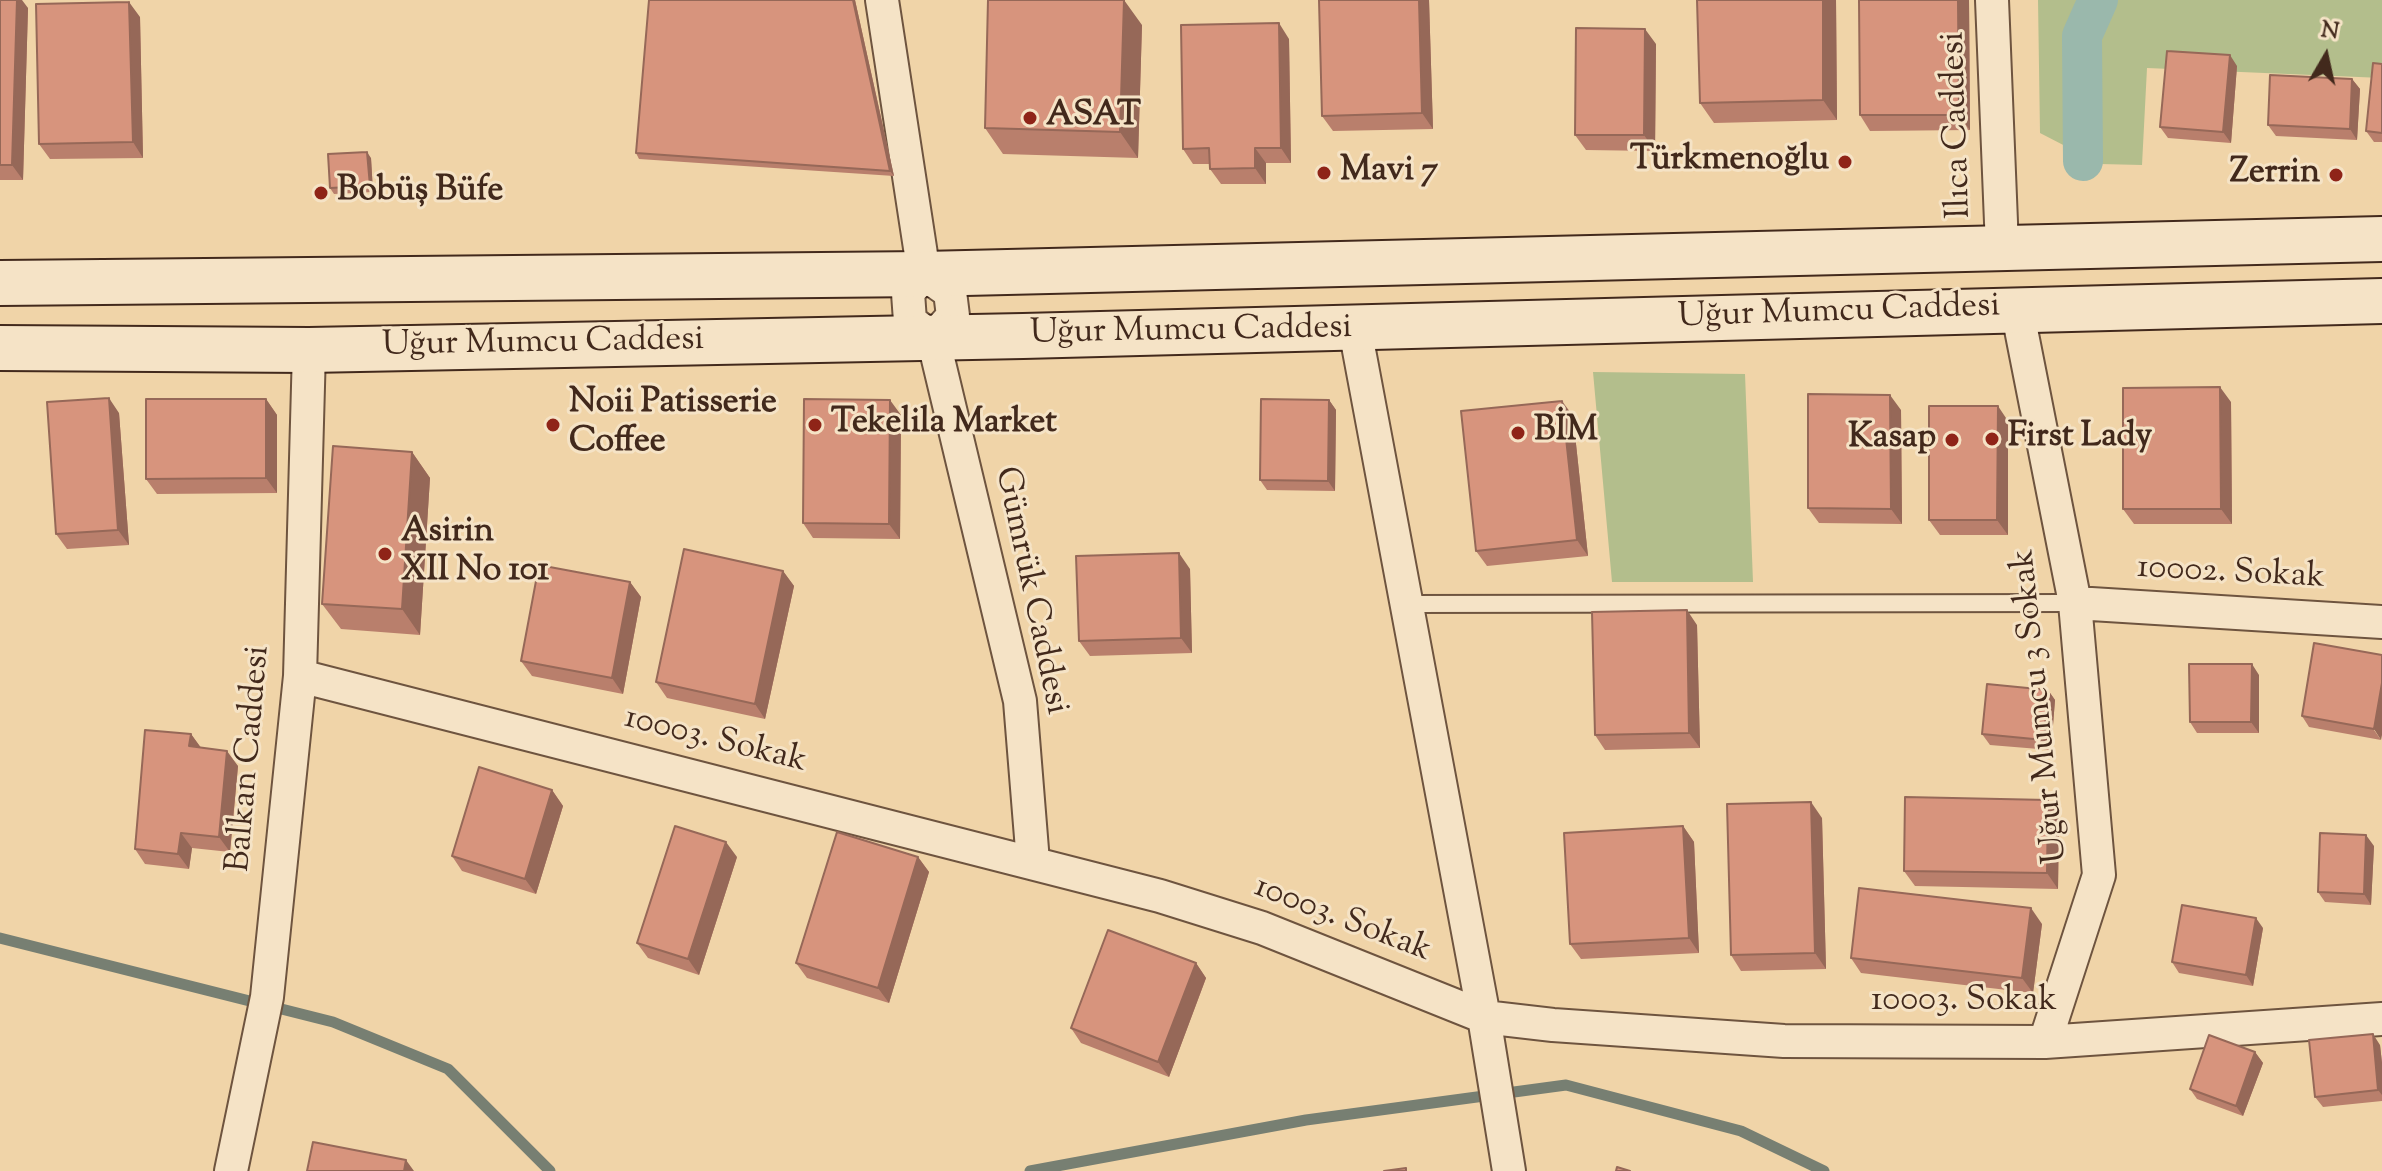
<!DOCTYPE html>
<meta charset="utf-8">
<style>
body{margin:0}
#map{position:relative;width:2382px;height:1171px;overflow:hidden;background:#f0d4a8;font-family:"Sorts Mill Goudy",serif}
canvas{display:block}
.north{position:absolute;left:2286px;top:16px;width:80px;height:80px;-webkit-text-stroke:6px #f5e3c6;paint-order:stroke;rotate:9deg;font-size:22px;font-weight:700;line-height:32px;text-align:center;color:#42291c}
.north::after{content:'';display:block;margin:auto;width:28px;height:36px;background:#42291c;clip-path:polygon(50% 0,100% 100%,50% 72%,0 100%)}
</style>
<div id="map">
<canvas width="2382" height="1171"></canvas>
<div class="north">N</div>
</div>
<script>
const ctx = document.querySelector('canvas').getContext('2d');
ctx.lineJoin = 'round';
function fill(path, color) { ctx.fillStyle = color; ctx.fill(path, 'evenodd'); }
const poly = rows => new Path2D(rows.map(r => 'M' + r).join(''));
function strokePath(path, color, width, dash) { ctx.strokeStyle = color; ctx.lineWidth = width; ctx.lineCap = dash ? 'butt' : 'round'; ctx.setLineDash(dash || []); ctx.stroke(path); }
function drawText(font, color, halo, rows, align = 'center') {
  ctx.font = font + ' "Sorts Mill Goudy",serif'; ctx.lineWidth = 6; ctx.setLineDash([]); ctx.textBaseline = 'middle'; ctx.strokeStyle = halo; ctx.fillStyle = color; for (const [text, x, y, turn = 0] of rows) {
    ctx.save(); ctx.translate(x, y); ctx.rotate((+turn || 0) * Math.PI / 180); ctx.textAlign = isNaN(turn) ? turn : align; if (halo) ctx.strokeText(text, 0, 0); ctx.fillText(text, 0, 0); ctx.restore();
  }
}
fill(poly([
 [2038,0,2382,0,2382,78,2147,68,2142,165,2100,164,2040,133],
 [1593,372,1745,374,1753,582,1612,582]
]), '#b3be8c');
strokePath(poly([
 [0,938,333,1022,448,1069,550,1171],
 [1030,1171,1306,1120,1566,1085,1741,1131,1824,1171]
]), '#777f72', 11);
strokePath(poly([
 [2083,161,2082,36,2098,0]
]), '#9ab8ac', 40);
const lane = poly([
 [1407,604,2075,603]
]);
const street = poly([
 [882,0,924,274,908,293,910,321,933,338,953,316,950,292,924,274],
 [1992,0,2002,247],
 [2017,309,2075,603,2099,875,2045,1042],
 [1355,329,1484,1017,1509,1171],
 [933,338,1020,701,1033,862],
 [2075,603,2382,622],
 [300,676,1160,896,1262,928,1484,1017,1553,1025,1784,1041,2045,1042,2382,1019],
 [231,1171,267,997,300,676,309,350]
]);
const secondary = poly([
 [0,283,924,274,2382,239],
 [0,348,309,350,1023,336,2382,301]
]);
strokePath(lane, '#6e543f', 20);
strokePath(street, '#6e543f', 36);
strokePath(secondary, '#42291c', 48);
strokePath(lane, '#f5e3c6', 16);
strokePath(street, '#f5e3c6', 32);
strokePath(secondary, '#f5e3c6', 44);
fill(poly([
 [0,0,28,8,23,180,0,180],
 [855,0,894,176,639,159,636,153],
 [1319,0,1429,0,1433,129,1333,131,1322,116],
 [1697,0,1836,0,1837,120,1714,123,1700,103],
 [1969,0,1970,130,1870,131,1860,115],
 [140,17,143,158,50,159,39,144],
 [1142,25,1138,158,1003,154,985,128],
 [1289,39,1291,163,1266,163,1266,184,1221,184,1210,169,1210,164,1193,164,1183,149],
 [1656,44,1655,151,1586,150,1575,135],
 [2382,64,2382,142,2374,142,2366,131],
 [2237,66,2231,143,2168,138,2160,127],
 [2352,79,2360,89,2357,140,2276,136,2268,125],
 [371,158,373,192,334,194,330,188],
 [266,399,277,415,277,493,157,494,146,479],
 [1329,400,1336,410,1335,491,1267,490,1260,480],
 [2231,402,2232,524,2134,524,2123,509],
 [1901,410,1902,524,1819,523,1808,508],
 [119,413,129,545,67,549,56,534],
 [901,415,900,539,813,538,803,523],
 [1573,416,1588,556,1487,566,1476,551],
 [2008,421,2008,535,1940,535,1929,520],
 [412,452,430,478,420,635,341,629,322,604],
 [1190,569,1192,653,1090,656,1079,641],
 [783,571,794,586,765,719,667,698,656,682],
 [630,582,641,597,623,694,532,676,521,661],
 [1697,625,1700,748,1605,750,1595,735],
 [2314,643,2381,740,2309,727,2302,716],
 [2259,675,2259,733,2197,733,2190,722],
 [2048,690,2055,700,2051,750,1990,745,1982,734],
 [191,734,200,747,238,766,230,852,192,848,189,869,145,864,135,849],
 [552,790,563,806,536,894,462,871,452,856],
 [2048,800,2059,815,2058,889,1915,886,1904,871],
 [1822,818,1826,969,1741,971,1731,955],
 [1683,826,1694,842,1699,953,1581,959,1570,944],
 [2374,846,2371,905,2325,902,2318,892],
 [737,857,699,975,648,958,637,943],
 [918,857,929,872,889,1003,807,978,796,963],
 [2042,924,2033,993,1861,973,1851,958],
 [2263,928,2253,986,2179,973,2172,962],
 [1196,963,1206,978,1169,1077,1081,1043,1071,1028],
 [2380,1045,2382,1063,2382,1101,2323,1107,2315,1097],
 [2255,1052,2263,1063,2243,1116,2197,1099,2190,1089]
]), '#b97f6c');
fill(poly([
 [17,0,22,0,28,8,23,180,12,165],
 [853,0,855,0,894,176,890,171],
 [1124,0,1142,25,1138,158,1120,132],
 [1419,0,1429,0,1433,129,1422,113],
 [1823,0,1836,0,1837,120,1823,100],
 [1958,0,1969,0,1970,130,1959,115],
 [129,2,140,17,143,158,133,142],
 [1279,23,1289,39,1291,163,1281,148],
 [1645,29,1656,44,1655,151,1644,135],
 [2230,55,2237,66,2231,143,2223,132],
 [2352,79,2360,89,2357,140,2350,129],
 [1255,148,1266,163,1266,184,1255,168],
 [367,152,371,158,373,192,370,186],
 [2220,387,2231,402,2232,524,2221,509],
 [1890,395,1901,410,1902,524,1891,509],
 [109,398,119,413,129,545,118,530],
 [266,399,277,415,277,493,266,478],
 [890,400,901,415,900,539,889,524],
 [1329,400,1336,410,1335,491,1328,481],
 [1562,401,1573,416,1588,556,1577,540],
 [1998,406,2008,421,2008,535,1997,520],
 [412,452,430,478,420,635,402,609],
 [1179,553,1190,569,1192,653,1181,638],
 [783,571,794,586,765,719,755,704],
 [630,582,641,597,623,694,612,678],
 [1687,610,1697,625,1700,748,1689,733],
 [2252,664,2259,675,2259,733,2251,722],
 [2382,683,2382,735,2381,740,2374,729],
 [2048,690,2055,700,2051,750,2044,740],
 [191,734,202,749,189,746],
 [227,751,238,766,230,852,219,837],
 [552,790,563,806,536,894,525,879],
 [2048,800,2059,815,2058,889,2047,873],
 [1811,802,1822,818,1826,969,1815,953],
 [1683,826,1694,842,1699,953,1689,938],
 [181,833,192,848,189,869,178,854],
 [2366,835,2374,846,2371,905,2364,894],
 [726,842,737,857,699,975,688,959],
 [918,857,929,872,889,1003,878,988],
 [2031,908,2042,924,2033,993,2022,978],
 [2256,918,2263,928,2253,986,2246,975],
 [1196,963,1206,978,1169,1077,1158,1062],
 [2373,1034,2380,1045,2382,1063,2382,1095,2378,1090],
 [2255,1052,2263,1063,2243,1116,2236,1106],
 [406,1160,414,1171,404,1171]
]), '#966858');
const building = poly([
 [0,0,17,0,12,165,0,165,0,0],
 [649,0,853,0,890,171,636,153,649,0],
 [988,0,1124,0,1120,132,985,128,988,0],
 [1319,0,1419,0,1422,113,1322,116,1319,0],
 [1697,0,1823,0,1823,100,1700,103,1697,0],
 [1859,0,1958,0,1959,115,1860,115,1859,0],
 [129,2,133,142,39,144,36,4,129,2],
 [1279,23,1281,148,1255,148,1255,168,1210,169,1209,148,1183,149,1181,25,1279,23],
 [1576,28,1645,29,1644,135,1575,135,1576,28],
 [2167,51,2230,55,2223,132,2160,127,2167,51],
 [2373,63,2382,64,2382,133,2366,131,2373,63],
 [2270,75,2352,79,2350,129,2268,125,2270,75],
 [367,152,370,186,330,188,328,154,367,152],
 [2220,387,2221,509,2123,509,2123,388,2220,387],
 [1808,394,1890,395,1891,509,1808,508,1808,394],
 [109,398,118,530,56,534,47,402,109,398],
 [146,399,266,399,266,478,146,479,146,399],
 [804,399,890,400,889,524,803,523,804,399],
 [1261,399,1329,400,1328,481,1260,480,1261,399],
 [1562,401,1577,540,1476,551,1461,411,1562,401],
 [1929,406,1998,406,1997,520,1929,520,1929,406],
 [333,446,412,452,402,609,322,604,333,446],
 [684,549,783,571,755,704,656,682,684,549],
 [1179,553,1181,638,1079,641,1076,556,1179,553],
 [539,565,630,582,612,678,521,661,539,565],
 [1687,610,1689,733,1595,735,1592,612,1687,610],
 [2314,643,2382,655,2382,683,2374,729,2302,716,2314,643],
 [2189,664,2252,664,2251,722,2190,722,2189,664],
 [1987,684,2048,690,2044,740,1982,734,1987,684],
 [145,730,191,734,189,746,227,751,219,837,181,833,178,854,135,849,145,730],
 [479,767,552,790,525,879,452,856,479,767],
 [1905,797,2048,800,2047,873,1904,871,1905,797],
 [1811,802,1815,953,1731,955,1727,804,1811,802],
 [675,826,726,842,688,959,637,943,675,826],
 [1683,826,1689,938,1570,944,1564,833,1683,826],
 [837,832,918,857,878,988,796,963,837,832],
 [2320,833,2366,835,2364,894,2318,892,2320,833],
 [1859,888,2031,908,2022,978,1851,958,1859,888],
 [2182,905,2256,918,2246,975,2172,962,2182,905],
 [1108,930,1196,963,1158,1062,1071,1028,1108,930],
 [2373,1034,2378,1090,2315,1097,2309,1040,2373,1034],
 [2209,1035,2255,1052,2236,1106,2190,1089,2209,1035],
 [313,1142,406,1160,404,1171,307,1171,313,1142],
 [1617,1167,1630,1171,1616,1171,1617,1167],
 [1406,1168,1406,1171,1384,1171,1406,1168]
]);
fill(building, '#d7947d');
strokePath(building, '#966858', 2);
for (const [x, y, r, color] of [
 [1030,118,8,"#8f2418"],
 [1845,162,8,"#8f2418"],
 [1324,173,8,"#8f2418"],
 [2336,175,8,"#8f2418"],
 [321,193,8,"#8f2418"],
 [553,425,8,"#8f2418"],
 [815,425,8,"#8f2418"],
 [1518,433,8,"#8f2418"],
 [1992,439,8,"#8f2418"],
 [1952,440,8,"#8f2418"],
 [385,554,8,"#8f2418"]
]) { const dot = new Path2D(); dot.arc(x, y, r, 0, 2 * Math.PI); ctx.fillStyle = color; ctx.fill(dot); strokePath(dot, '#f5e3c6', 3); }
drawText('bold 34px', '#42291c', '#f5e3c6', [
 ["ASAT",1046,118],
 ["Türkmenoğlu",1829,162,"right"],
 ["Mavi 7",1340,173],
 ["Zerrin",2320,175,"right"],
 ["Bobüş Büfe",337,193],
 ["Noii Patisserie",569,405],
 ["Coffee",569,444],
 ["Tekelila Market",831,425],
 ["BİM",1534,433],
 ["First Lady",2008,439],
 ["Kasap",1936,440,"right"],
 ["Asirin",401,534],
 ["XII No 101",401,573]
], 'left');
drawText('34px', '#42291c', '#f5e3c6', [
 ["Ilıca Caddesi",1959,125,-92],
 ["Uğur Mumcu Caddesi",1839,314,-2],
 ["Uğur Mumcu Caddesi",1191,333,-1],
 ["Uğur Mumcu Caddesi",543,345,-1],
 ["10002. Sokak",2231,575,3],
 ["Gümrük Caddesi",1029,591,78],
 ["Uğur Mumcu 3 Sokak",2042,706,-96],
 ["10003. Sokak",715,742,14],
 ["Balkan Caddesi",251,759,-85],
 ["10003. Sokak",1342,921,21],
 ["10003. Sokak",1964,1003]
]);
</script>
